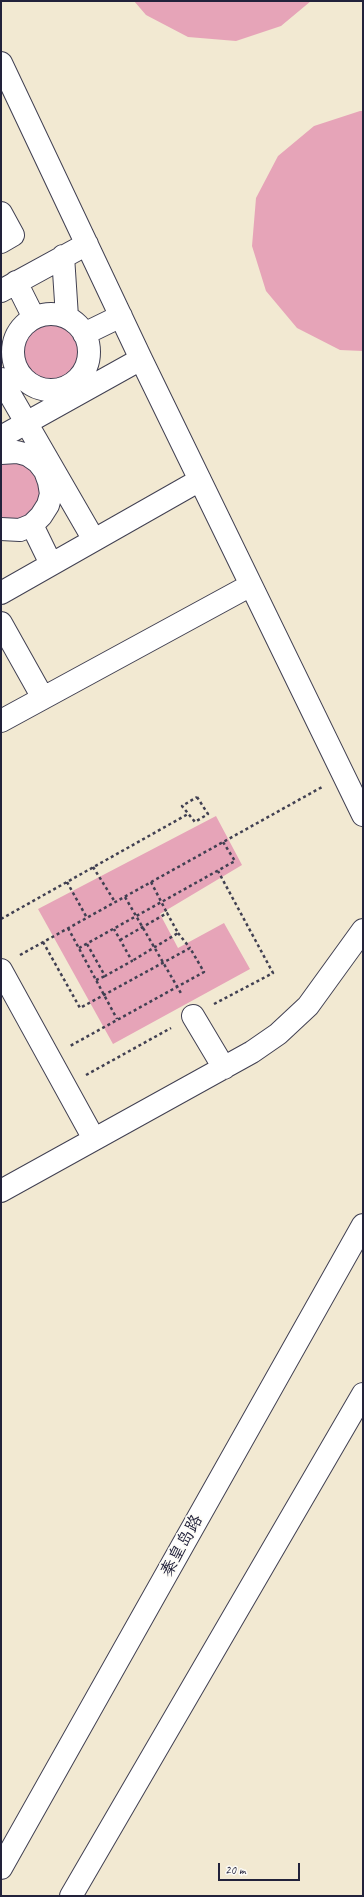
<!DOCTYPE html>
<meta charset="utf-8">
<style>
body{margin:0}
#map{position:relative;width:364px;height:1897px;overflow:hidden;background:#f2e9d2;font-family:Caveat,sans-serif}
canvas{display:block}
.frame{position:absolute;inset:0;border:2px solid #22223b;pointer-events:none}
.scale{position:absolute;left:218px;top:1863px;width:82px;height:18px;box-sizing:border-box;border:2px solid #22223b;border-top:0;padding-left:5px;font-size:12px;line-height:14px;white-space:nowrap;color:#22223b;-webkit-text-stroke:3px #fdfcf7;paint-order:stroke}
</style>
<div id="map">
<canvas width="364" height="1897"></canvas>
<div class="frame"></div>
<div class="scale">20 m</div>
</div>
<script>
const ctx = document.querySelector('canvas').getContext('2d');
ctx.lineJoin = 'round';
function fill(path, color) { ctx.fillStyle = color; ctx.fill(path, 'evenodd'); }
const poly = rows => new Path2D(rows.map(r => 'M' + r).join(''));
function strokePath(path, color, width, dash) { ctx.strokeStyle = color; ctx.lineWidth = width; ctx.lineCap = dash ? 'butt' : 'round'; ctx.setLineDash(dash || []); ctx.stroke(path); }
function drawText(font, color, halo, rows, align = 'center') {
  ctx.font = font + ' Caveat,"LXGW WenKai TC",sans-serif'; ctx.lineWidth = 3.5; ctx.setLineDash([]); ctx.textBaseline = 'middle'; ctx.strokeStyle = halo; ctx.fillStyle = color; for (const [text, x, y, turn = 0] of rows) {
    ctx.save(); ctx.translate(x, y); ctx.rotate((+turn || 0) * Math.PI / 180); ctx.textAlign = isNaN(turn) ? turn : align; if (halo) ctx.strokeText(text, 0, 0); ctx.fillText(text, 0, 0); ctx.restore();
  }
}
fill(poly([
 [134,1,311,1,281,26,236,41,188,37,146,15],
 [360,111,363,111,363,351,340,350,297,328,266,291,252,246,256,198,278,156,314,126],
 '16 351a35 35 0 1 1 70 0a35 35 0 1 1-70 0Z',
 [17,455,46,486,31,518,1,523,1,456],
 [216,816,242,865,160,914,178,948,224,923,250,969,113,1044,38,909]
]), '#e6a4b8');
const minor = poly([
 [1,63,141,359,363,815],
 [1,213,13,235,1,242],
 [63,256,67,317],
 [16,282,34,318],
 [1,291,87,244],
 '13 352a38 38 0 1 1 76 0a38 38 0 1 1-76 0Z',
 [84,334,121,316],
 [1,379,94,540],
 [1,437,141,359],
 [1,453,17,452,28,455,38,462,45,471,49,482,51,494,48,505,41,516,32,525,20,530,1,529],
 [32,525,51,564],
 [1,593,200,480],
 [1,623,43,698],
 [1,721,251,585],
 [1,970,94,1139],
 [193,1016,224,1068],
 [1,1191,252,1052,278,1034,308,1006,363,930],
 [1,1868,363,1225],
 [71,1896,363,1394]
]);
strokePath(minor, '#414052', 24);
strokePath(poly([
 [197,797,208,814,195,822,182,806,197,797],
 [93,867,115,902],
 [67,882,87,918],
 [151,882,167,913],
 [125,897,182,995],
 [1,919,188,814],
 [68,928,117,1019],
 [178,933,190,948],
 [120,940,167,913,178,933,132,961],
 [43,942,80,1008,190,948,204,972,70,1046],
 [87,944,105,976,132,961,114,929],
 [79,948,235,861,223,842],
 [20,955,322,787],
 [96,980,105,976],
 [214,1004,273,973,218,871],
 [86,1075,171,1028]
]), '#414052', 2.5, [3, 3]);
strokePath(minor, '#fff', 22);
drawText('17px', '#22223b', '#fdfcf7', [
 ["秦皇岛路",182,1546,-61]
]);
</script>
